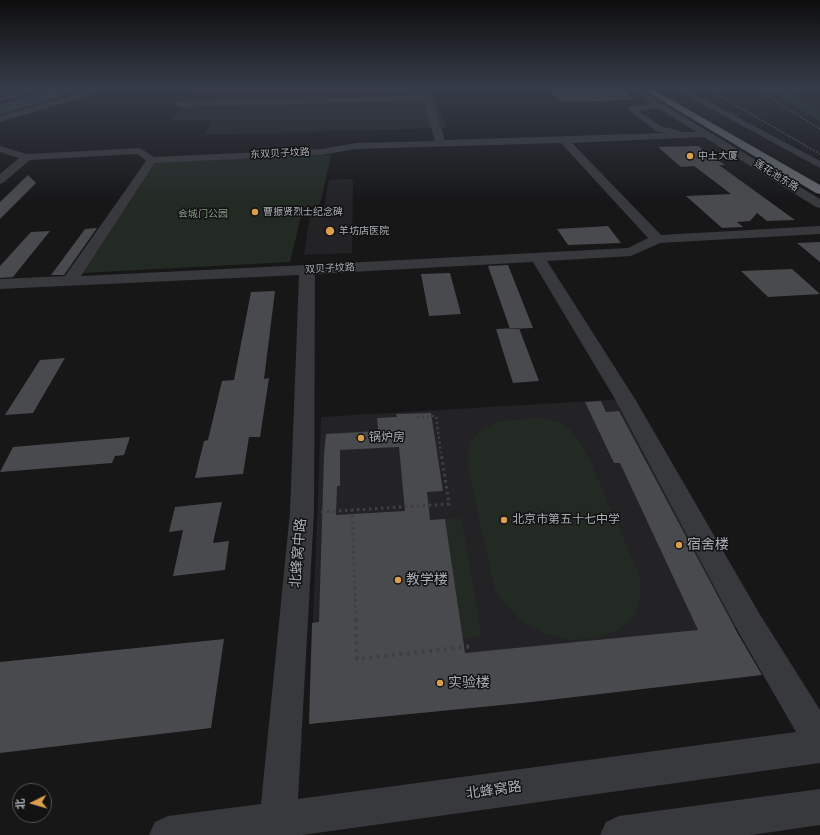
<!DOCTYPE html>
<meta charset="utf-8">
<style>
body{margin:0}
#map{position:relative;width:820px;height:835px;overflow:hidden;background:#171718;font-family:Roboto,"Noto Sans SC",sans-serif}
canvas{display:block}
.north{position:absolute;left:12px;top:783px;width:40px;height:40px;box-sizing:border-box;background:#121213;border:1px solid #4f5154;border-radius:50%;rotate:265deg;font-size:11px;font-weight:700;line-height:16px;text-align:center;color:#aaafb6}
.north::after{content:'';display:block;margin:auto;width:14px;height:18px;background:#da9f4c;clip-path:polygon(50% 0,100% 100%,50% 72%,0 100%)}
</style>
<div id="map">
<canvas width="820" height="835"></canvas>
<div class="north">北</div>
</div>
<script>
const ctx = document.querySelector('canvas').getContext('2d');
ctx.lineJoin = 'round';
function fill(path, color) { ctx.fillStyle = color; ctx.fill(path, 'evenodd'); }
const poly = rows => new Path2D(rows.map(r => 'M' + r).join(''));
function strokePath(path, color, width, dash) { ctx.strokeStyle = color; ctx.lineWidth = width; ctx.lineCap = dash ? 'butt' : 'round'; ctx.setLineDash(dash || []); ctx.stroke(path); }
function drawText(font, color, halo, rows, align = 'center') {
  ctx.font = font + ' Roboto,"Noto Sans SC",sans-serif'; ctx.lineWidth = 3; ctx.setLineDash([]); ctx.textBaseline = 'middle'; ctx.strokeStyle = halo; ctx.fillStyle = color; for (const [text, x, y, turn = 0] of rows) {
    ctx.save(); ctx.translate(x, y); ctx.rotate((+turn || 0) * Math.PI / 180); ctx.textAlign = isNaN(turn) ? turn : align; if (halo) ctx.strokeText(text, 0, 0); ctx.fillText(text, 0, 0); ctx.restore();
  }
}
fill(poly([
 [197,87,431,87,447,128,204,135,212,120,170,121],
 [353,179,352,253,304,255,311,209,324,206,329,180],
 [625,399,743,626,698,630,345,720,309,724,321,417]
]), '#232325');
fill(poly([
 [762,87,786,87,820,108,820,122],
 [331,155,320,204,303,208,290,262,83,273,156,162],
 [529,419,549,419,565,425,576,436,589,459,640,577,640,596,636,613,621,628,598,638,571,640,547,634,521,621,501,600,494,586,468,467,468,452,471,442,480,431,500,421],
 [461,518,482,636,463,638,445,519]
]), '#232a24');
fill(poly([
 [55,87,88,87,47,101,0,115,0,104]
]), '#333c41');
fill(poly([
 [546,87,619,87,636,100,562,102],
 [698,146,725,165,719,165,795,220,767,221,757,213,750,221,737,222,743,227,722,228,686,196,731,194,694,166,681,167,658,147],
 [28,175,36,183,0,219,0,202],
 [608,226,621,243,568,245,557,229],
 [97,228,64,275,51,275,85,229],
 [50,231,13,277,0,278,0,266,31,232],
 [820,242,820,262,797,243],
 [508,265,533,328,510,329,488,266],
 [792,269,820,294,768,297,741,271],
 [450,273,461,314,429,316,421,274],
 [275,291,264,379,269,378,260,437,249,437,243,474,195,478,204,441,208,440,222,381,234,380,251,292],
 [519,328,539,381,513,383,496,329],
 [65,358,33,413,5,415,40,360],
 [601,401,606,412,619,411,738,634,762,675,532,702,309,724,312,623,319,622,324,455,326,434,378,431,377,418,397,417,396,414,431,413,443,491,427,492,430,520,445,519,465,653,698,630,620,463,614,463,585,402],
 [399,447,405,511,336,515,337,486,340,486,340,450],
 [130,437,124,455,115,456,112,463,0,472,13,447],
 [222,502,213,543,229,541,225,570,173,576,183,530,169,532,175,507],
 [224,639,211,728,0,753,0,662]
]), '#494a4d');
strokePath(poly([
 [777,87,788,93,793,101,820,118]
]), '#3e4043', 1, [1, 1.5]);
strokePath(poly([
 [417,417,436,416,441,453]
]), '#3e4043', 2.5, [2, 3]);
strokePath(poly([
 [352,509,356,620],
 [321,512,449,504,441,452]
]), '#3e4043', 3, [2.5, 3.5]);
strokePath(poly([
 [356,619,357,659,474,646]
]), '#3e4043', 4, [3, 4.5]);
fill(poly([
 [31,87,43,87,42,89,0,102,0,96,31,87],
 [94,87,105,87,78,99,0,122,0,116,72,95,94,87],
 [422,87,430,87,434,96,431,98,445,140,664,133,656,131,627,109,631,106,651,104,626,87,635,87,820,199,820,208,816,207,704,137,572,143,661,235,820,226,820,234,660,243,631,256,547,261,635,399,759,613,820,710,820,763,302,835,149,835,155,822,168,816,261,804,290,512,299,275,0,289,0,279,65,276,146,161,138,154,30,160,4,182,0,184,0,174,19,158,0,152,0,146,27,154,140,148,154,157,322,149,356,143,435,141,423,101,179,107,175,104,179,101,423,95,425,95,422,87],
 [658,108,696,132,680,132,678,130,662,127,639,111,658,108],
 [561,143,648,238,628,248,307,265,81,276,155,163,322,155,356,149,561,143],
 [533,262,615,399,739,633,796,732,298,799,314,512,315,274,533,262],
 [671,87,681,87,820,161,820,168,671,87],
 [820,789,820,825,751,835,600,835,606,822,619,816,820,789]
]), '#38393d');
fill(poly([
 [639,87,649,87,820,185,820,194,816,193,639,87]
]), '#65686d');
strokePath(poly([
 [753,87,820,129],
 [713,92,820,154]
]), '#515357', 1.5, [2, 1.5]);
strokePath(poly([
 [725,110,738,115,735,115],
 [668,116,733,113]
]), '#3e4043', 1, [1, 1.5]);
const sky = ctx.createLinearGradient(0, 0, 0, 204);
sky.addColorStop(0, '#0d0d0d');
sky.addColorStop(0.43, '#363c48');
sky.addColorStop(1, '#363c4800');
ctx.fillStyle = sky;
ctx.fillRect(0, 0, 820, 204);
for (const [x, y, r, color] of [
 [690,156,4,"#da9f4c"],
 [255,212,4,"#da9f4c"],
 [330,231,5,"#da9f4c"],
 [361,438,4,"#da9f4c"],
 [504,520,4,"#da9f4c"],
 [679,545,4,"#da9f4c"],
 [398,580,4,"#da9f4c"],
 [440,683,4,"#da9f4c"]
]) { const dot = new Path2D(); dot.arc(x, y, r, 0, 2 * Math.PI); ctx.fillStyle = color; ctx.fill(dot); strokePath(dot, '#121213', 1.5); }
drawText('10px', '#aaafb6', '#121213', [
 ["东双贝子坟路",280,154,-3],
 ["莲花池东路",776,176,32],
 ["双贝子坟路",330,269,-3]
]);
drawText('10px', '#aaafb6', '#121213', [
 ["中土大厦",698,156],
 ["曹振贤烈士纪念碑",263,212],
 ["羊坊店医院",339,231]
], 'left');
drawText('10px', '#849f84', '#121213', [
 ["会城门公园",203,214]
]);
drawText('12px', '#aaafb6', '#121213', [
 ["锅炉房",369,438],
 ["北京市第五十七中学",512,520]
], 'left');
drawText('14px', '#aaafb6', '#121213', [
 ["宿舍楼",687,545],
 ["教学楼",406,580],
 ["实验楼",448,683]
], 'left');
drawText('14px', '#aaafb6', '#121213', [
 ["北蜂窝中路",299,553,-85],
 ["北蜂窝路",494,791,-8]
]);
</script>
